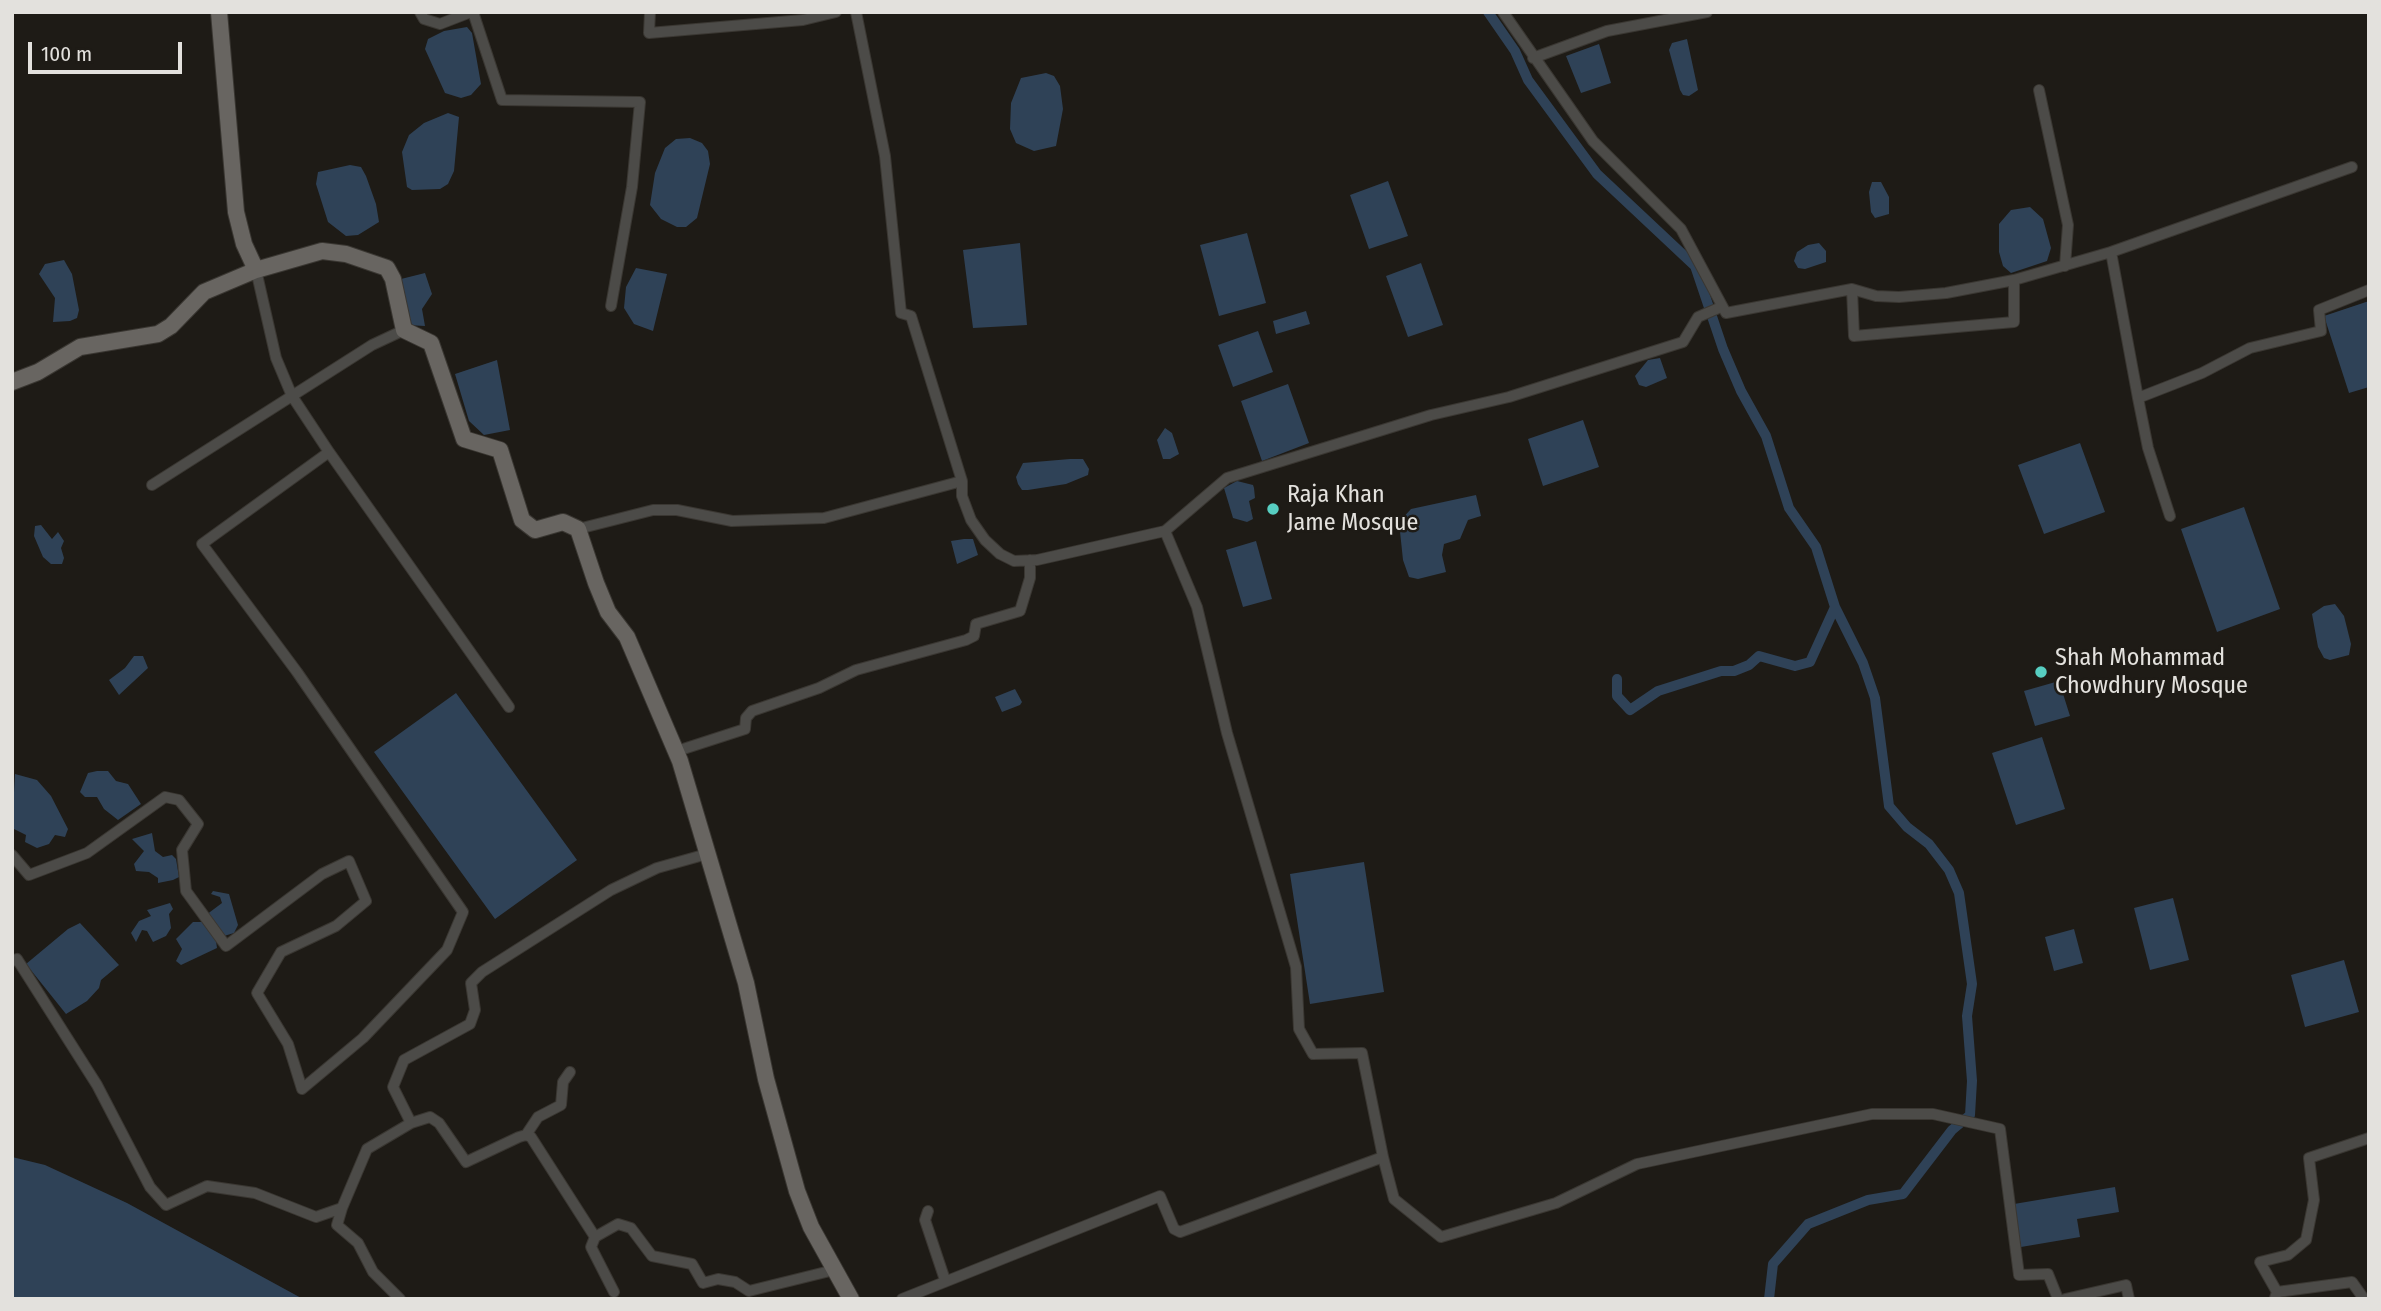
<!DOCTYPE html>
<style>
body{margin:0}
#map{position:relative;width:2381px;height:1311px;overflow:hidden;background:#1e1b16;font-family:"Fira Sans Condensed",sans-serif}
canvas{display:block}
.frame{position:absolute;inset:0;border:14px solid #e3e1dd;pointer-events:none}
.scale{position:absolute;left:28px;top:42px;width:154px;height:32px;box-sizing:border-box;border:4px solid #e3e1dd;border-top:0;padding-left:9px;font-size:21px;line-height:24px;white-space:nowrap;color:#e3e1dd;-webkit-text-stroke:5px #1e1b16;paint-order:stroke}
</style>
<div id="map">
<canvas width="2381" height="1311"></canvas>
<div class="frame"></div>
<div class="scale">100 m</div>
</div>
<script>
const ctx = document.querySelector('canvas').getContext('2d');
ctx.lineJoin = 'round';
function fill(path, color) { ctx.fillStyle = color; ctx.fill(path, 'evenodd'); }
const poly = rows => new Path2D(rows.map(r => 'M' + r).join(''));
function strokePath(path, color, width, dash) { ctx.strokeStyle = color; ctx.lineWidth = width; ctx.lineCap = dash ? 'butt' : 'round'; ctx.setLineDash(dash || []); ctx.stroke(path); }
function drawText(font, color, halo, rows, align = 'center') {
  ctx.font = font + ' "Fira Sans Condensed",sans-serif'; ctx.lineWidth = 5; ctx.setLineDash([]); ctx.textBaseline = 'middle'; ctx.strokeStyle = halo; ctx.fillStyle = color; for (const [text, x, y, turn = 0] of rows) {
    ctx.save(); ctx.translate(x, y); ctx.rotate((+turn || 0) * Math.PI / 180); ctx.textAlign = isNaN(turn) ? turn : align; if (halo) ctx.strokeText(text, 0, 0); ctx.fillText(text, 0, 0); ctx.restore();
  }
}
fill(poly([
 [467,27,472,33,481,84,471,95,461,98,445,93,425,49,428,39,444,31],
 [1687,39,1698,90,1689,96,1683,95,1680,90,1669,50,1672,43],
 [1599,44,1611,83,1581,93,1566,56],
 [1046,73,1054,76,1060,86,1063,109,1056,146,1034,151,1016,143,1010,129,1011,103,1021,78],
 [448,113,459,117,454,171,448,184,440,189,412,190,407,187,402,152,409,135,424,123],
 [690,138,702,143,708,151,710,164,697,218,686,227,677,227,661,219,650,205,655,173,665,148,676,139],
 [350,165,361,167,366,176,376,204,379,222,358,235,346,236,328,222,316,184,318,172],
 [1388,181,1408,236,1369,249,1350,195],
 [1872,182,1881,182,1889,197,1889,214,1875,218,1871,212,1869,192],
 [2030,207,2043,219,2051,248,2047,261,2011,273,2003,266,1999,252,1999,224,2011,210],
 [1247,233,1266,303,1219,316,1200,245],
 [1020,243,1027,325,973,328,963,250],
 [1819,243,1826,251,1826,262,1805,269,1798,268,1794,261,1797,252,1808,245],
 [64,260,72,274,79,310,77,318,70,321,53,322,55,298,39,274,45,264],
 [1421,263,1443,325,1408,337,1386,276],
 [636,268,667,274,653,331,634,324,624,308,626,287],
 [425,273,432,294,422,309,425,326,407,325,397,280],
 [2369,301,2369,387,2349,393,2324,316],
 [1306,311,1310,324,1276,334,1273,321],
 [1258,331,1273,372,1233,387,1218,345],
 [1660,358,1667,378,1646,387,1639,385,1635,376,1648,360],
 [497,360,510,430,484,435,469,421,455,374],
 [1288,384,1309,443,1262,461,1241,401],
 [1583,420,1599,467,1543,486,1528,439],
 [1165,428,1172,433,1179,454,1170,459,1163,459,1157,440],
 [2080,443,2105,512,2044,534,2018,465],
 [1070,459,1083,459,1089,469,1088,475,1066,484,1028,490,1022,490,1018,484,1016,477,1023,463],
 [1237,481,1253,485,1254,488,1255,498,1249,501,1253,519,1247,522,1233,518,1224,488],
 [1476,495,1481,516,1468,520,1460,539,1444,544,1442,555,1446,572,1418,579,1409,577,1403,560,1399,522,1411,509],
 [2244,507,2280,609,2217,632,2181,529],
 [41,525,52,539,58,532,64,541,61,548,64,558,62,564,51,564,43,557,34,536,35,526],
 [964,539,973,539,978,555,957,564,951,541],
 [1256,541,1272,599,1243,607,1226,550],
 [2335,604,2344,616,2351,644,2349,655,2330,660,2324,658,2318,647,2312,614,2324,606],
 [134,656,143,656,148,668,119,695,109,680,125,668],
 [2059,681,2070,716,2035,726,2024,691],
 [1015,689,1022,702,1020,705,1002,712,995,697],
 [456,693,577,860,495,919,374,752],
 [2042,737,2065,809,2016,825,1992,753],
 [97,771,108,771,116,781,128,784,141,804,118,820,104,809,97,797,85,797,80,792,88,773],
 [15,774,37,780,51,796,68,829,65,837,55,835,49,844,37,848,25,842,26,835,12,828],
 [152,833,155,851,163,857,172,855,176,859,179,877,173,880,158,883,158,878,149,872,136,871,134,864,144,851,132,839],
 [1364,862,1384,992,1310,1004,1290,874],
 [213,891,229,894,238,925,234,933,224,936,206,915,222,903,220,897,211,894],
 [2173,898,2189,960,2150,970,2134,908],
 [170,903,173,909,169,914,171,928,166,936,153,942,147,931,142,930,136,942,131,933,139,921,151,916,147,910],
 [193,922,202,922,216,941,217,948,181,965,176,961,182,949,176,939],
 [80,923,119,965,101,980,99,988,87,1001,66,1014,26,964,68,929],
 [2074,929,2083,963,2054,971,2045,937],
 [2344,960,2359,1012,2305,1027,2291,975],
 [12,1157,45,1165,127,1203,303,1299,12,1299],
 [2115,1187,2119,1212,2077,1219,2080,1237,2021,1247,2014,1204]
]), '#2f4257');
strokePath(poly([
 [1488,12,1515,51,1528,80,1597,174,1695,266,1723,349,1741,391,1766,436,1789,508,1816,547,1835,607,1863,663,1875,698,1889,806,1907,827,1929,844,1949,870,1959,893,1972,984,1967,1016,1972,1081,1970,1115,1952,1130,1903,1194,1868,1200,1808,1224,1773,1264,1769,1299],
 [1617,679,1617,696,1630,710,1658,691,1721,671,1734,671,1749,665,1759,656,1795,666,1810,662,1835,607]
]), '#2f4257', 10);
const street = poly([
 [420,12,424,19,440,24,471,12],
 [473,12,502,100,640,102,632,187,611,306],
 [650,12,649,33,803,20,836,12],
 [856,12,885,156,901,313,911,316,962,481,962,496,971,520,985,540,1000,554,1014,561,1037,560,1165,531,1197,607,1227,733,1296,967,1299,1029,1313,1054,1362,1053,1383,1157],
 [1503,12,1593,141,1681,229,1726,313,1852,289,1854,336,2014,322,2014,280,2111,252,2138,398],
 [1533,58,1607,31,1707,12],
 [2039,90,2068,225,2065,266],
 [2111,252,2352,167],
 [1852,289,1876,296,1899,297,1946,293,2014,280],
 [329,452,509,707],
 [152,485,372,345,404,330],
 [2170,516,2148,448,2138,398,2202,373,2250,348,2321,331,2319,310,2369,290],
 [578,529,653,510,677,510,732,521,824,518,962,481],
 [1165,531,1227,478,1431,415,1509,397,1683,342,1698,317,1721,307],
 [674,752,745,729,746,718,752,711,819,688,856,670,966,640,974,636,976,624,1020,611,1030,578,1030,560],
 [12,855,29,875,87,853,165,797,179,800,198,824,182,850,186,891,226,946,322,874,349,861,366,901,336,926,281,952,257,993,288,1044,302,1089,363,1038,447,950,463,912,297,672,202,544,329,452,292,396,276,358,256,270],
 [12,961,17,959,97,1085,150,1187,166,1205,207,1186,255,1193,316,1217,342,1208,367,1149,411,1123,430,1117,439,1123,466,1162,519,1137,526,1135,531,1137,595,1237],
 [411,1123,393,1087,404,1060,470,1024,475,1010,471,983,482,972,611,890,657,868,707,854],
 [526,1135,538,1117,561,1105,563,1082,570,1072],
 [342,1208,337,1225,358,1243,373,1272,400,1299],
 [928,1211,925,1220,945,1280],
 [614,1292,591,1247,595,1237,618,1224,631,1228,652,1256,692,1264,703,1283,718,1279,735,1282,749,1291,834,1270],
 [2277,1292,2260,1262,2288,1255,2306,1240,2314,1200,2309,1158,2369,1138],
 [2275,1298,2277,1292,2352,1282,2364,1299],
 [902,1299,1160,1196,1174,1229,1180,1232,1383,1157,1394,1199,1441,1237,1556,1203,1637,1164,1872,1114,1933,1114,2000,1129,2019,1275,2048,1274,2058,1299],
 [2065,1299,2126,1285,2129,1299]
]);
const secondary = poly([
 [219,12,236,212,244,244,256,270],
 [12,382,38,372,80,347,158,334,171,326,204,292,256,270,322,251,346,254,387,268,393,279,404,330,431,343,464,439,500,450,522,520,535,530,563,522,578,529,596,583,608,612,627,637,680,761,746,983,766,1079,797,1191,811,1227,851,1299]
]);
strokePath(street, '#3a3732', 12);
strokePath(secondary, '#3a3732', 18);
strokePath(street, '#4c4b48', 10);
strokePath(secondary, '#686561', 16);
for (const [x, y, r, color] of [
 [1273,509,7,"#57cec1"],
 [2041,672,7,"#57cec1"]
]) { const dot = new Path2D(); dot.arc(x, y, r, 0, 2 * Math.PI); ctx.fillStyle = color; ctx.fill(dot); strokePath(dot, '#1e1b16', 2.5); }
drawText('24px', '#e3e1dd', '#1e1b16', [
 ["Raja Khan",1287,495],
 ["Jame Mosque",1287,523],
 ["Shah Mohammad",2055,658],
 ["Chowdhury Mosque",2055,686]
], 'left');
</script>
